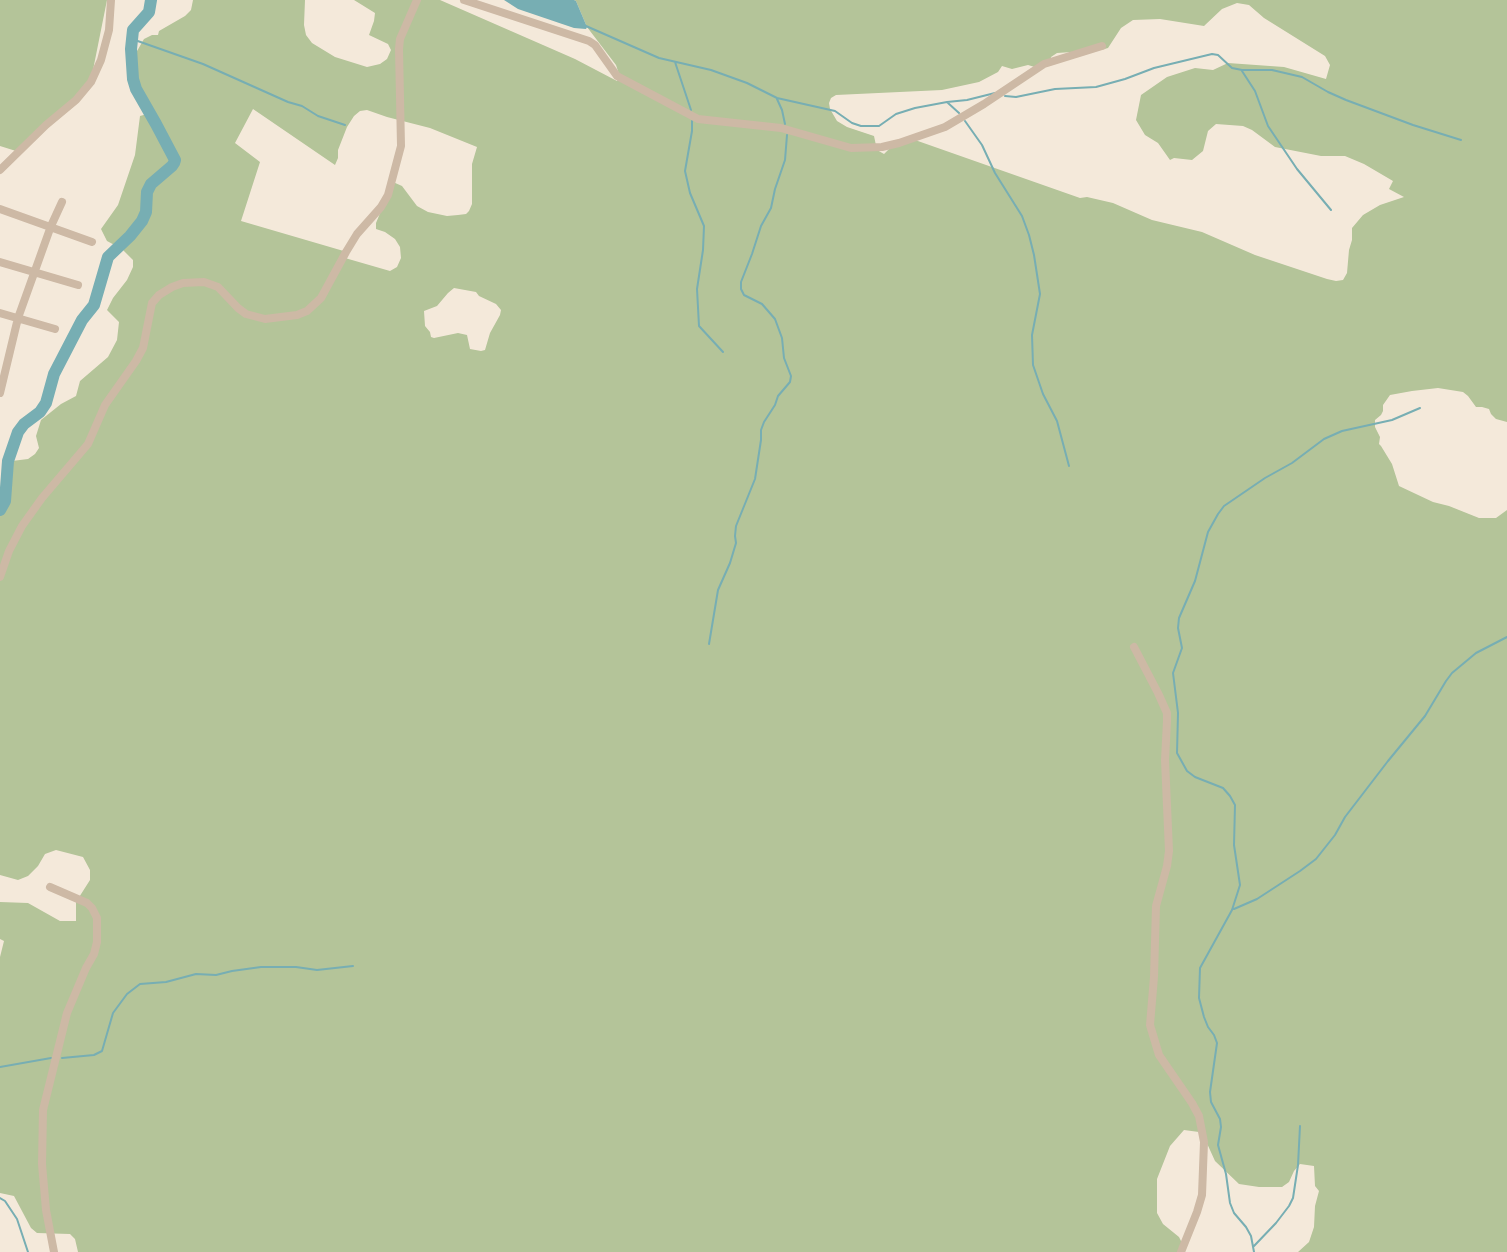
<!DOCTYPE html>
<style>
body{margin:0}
canvas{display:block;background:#f4e9da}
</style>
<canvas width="1507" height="1252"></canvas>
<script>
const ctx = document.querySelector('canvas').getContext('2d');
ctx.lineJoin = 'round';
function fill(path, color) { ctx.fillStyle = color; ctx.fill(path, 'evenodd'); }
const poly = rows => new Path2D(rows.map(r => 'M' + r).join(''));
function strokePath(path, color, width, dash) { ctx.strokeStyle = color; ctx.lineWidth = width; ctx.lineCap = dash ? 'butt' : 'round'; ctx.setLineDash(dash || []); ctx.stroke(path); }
fill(poly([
 [0,0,107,0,89,90,16,151,0,146],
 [193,0,305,0,304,25,306,35,312,43,335,57,367,67,380,64,387,59,391,50,388,44,369,35,374,21,375,13,354,0,440,0,575,59,617,81,620,77,616,65,587,27,576,1,574,0,1507,0,1507,422,1496,419,1491,414,1489,409,1482,407,1476,407,1468,396,1463,392,1438,388,1412,391,1390,395,1383,405,1383,411,1381,415,1375,420,1375,427,1380,437,1379,444,1381,446,1392,464,1399,486,1433,502,1449,506,1479,518,1496,518,1507,510,1507,1252,1298,1252,1309,1242,1314,1227,1315,1206,1319,1191,1315,1186,1314,1166,1300,1164,1294,1171,1289,1182,1282,1187,1259,1187,1239,1184,1215,1161,1205,1139,1199,1132,1184,1130,1170,1146,1157,1179,1157,1213,1163,1224,1179,1237,1183,1245,1180,1252,78,1252,75,1239,70,1234,37,1233,31,1228,14,1196,0,1193,0,957,4,941,0,939,0,902,28,903,60,921,76,921,76,902,90,880,90,870,83,857,56,850,45,854,38,866,28,876,18,880,0,875,0,512,7,496,12,461,28,459,35,454,39,448,36,436,41,420,61,404,76,396,80,381,108,357,117,340,119,322,107,310,113,298,127,280,133,267,133,260,122,249,107,241,101,229,118,205,135,155,140,116,147,114,147,106,137,87,138,81,136,72,133,66,133,58,144,39,152,35,158,35,159,31,185,16,191,10],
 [1237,3,1249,5,1264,18,1325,56,1330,65,1326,79,1284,67,1228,63,1213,70,1195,68,1167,77,1141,95,1136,120,1145,135,1158,143,1170,160,1174,158,1192,160,1203,151,1208,131,1216,124,1243,126,1252,130,1275,147,1321,156,1345,156,1364,164,1393,181,1389,189,1404,197,1380,205,1363,215,1352,228,1352,240,1349,250,1347,273,1343,280,1336,281,1327,279,1255,255,1202,232,1152,220,1113,203,1087,197,1080,198,915,140,891,147,884,154,877,150,874,136,847,127,837,121,830,109,829,103,831,98,836,95,942,90,979,82,998,72,1002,66,1012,69,1028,65,1038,68,1050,63,1051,57,1057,53,1101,50,1108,48,1121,28,1133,20,1160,19,1204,26,1222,9],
 [253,109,335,165,338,158,338,150,347,127,354,116,360,111,367,110,387,117,430,128,477,147,472,164,472,204,469,211,466,214,458,215,447,216,428,212,417,206,402,186,393,182,376,223,376,229,385,232,395,239,400,247,401,258,397,267,390,271,345,258,347,252,241,221,260,162,235,143],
 [454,288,476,292,479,296,496,304,501,310,500,315,490,333,485,350,481,351,470,349,467,335,458,333,434,338,431,337,430,332,425,326,424,311,437,306,448,293]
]), '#b4c499');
fill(poly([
 [504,0,574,0,576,1,587,27,586,29,574,28,518,9]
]), '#77aeb3');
strokePath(poly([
 [586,26,659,58,711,70,747,83,777,98,835,111,852,123,861,126,879,126,896,114,915,108,947,102,967,100,995,93],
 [132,39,203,64,288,102,302,106,318,116,345,125],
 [675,62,691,110],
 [1242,71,1255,91,1268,126,1297,169,1331,210],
 [1005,96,1016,97,1055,89,1096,87,1125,79,1154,68,1212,54,1218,55,1232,68,1242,70,1272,70,1302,77,1328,92,1346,100,1413,125,1461,140],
 [777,99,782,110,785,124],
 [948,103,959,113],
 [692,121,692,131,685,171,690,193,704,226,703,250,697,289,699,326,723,352],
 [965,121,982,145,995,173,1022,216,1029,235,1034,255,1040,294,1032,335,1033,365,1043,394,1057,421,1069,466],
 [709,644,718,590,730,563,736,543,735,536,736,526,755,479,761,440,761,430,764,422,775,405,778,396,790,382,791,376,784,358,782,338,775,319,762,304,744,295,741,289,741,282,752,254,761,226,771,208,775,189,785,160,787,135],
 [1234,909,1257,899,1300,871,1316,859,1335,835,1345,817,1388,761,1425,716,1446,681,1452,673,1476,653,1507,637],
 [62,1058,94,1055,102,1051,113,1013,127,994,140,984,166,982,196,974,216,975,232,971,261,967,296,967,317,970,353,966],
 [0,1067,51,1058],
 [0,1198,5,1201,17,1219,28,1252],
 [1254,1246,1276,1223,1289,1206,1293,1198,1298,1165,1300,1126],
 [1254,1252,1251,1236,1246,1227,1234,1213,1230,1203,1226,1174,1218,1145,1221,1127,1220,1119,1211,1102,1210,1092,1217,1043,1214,1035,1208,1027,1204,1017,1199,998,1200,968,1232,910,1240,885,1234,845,1235,805,1230,796,1223,788,1195,777,1187,771,1177,753,1178,713,1173,673,1182,648,1178,628,1179,618,1195,581,1208,532,1218,514,1224,506,1265,478,1292,463,1324,439,1342,431,1392,420,1420,408]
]), '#77aeb3', 2);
strokePath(poly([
 [0,510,5,501,8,461,18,432,24,424,40,412,46,403,54,374,82,320,94,305,108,257,130,236,142,221,146,212,147,192,151,184,172,166,174,163,175,160,156,124,136,89,133,79,131,49,133,30,149,12,151,0]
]), '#77aeb3', 12);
strokePath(poly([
 [464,0,589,41,595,45,617,76,698,119,781,128,851,148,882,147,899,143,945,127,984,104,1044,64,1102,46],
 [0,170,46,125,76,100,91,82,101,60,109,30,111,0],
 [0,209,92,242],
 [0,262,78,285],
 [0,313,55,329],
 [0,393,18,318,51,226,62,202],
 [0,577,9,551,22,526,42,498,88,444,105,405,136,361,143,348,152,303,159,295,172,287,183,283,204,282,218,287,238,308,246,314,265,319,297,315,307,311,321,298,346,252,357,234,381,207,388,195,401,146,399,49,400,39,417,0],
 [1134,647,1158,693,1167,713,1167,721,1165,760,1169,851,1167,866,1156,906,1154,977,1150,1025,1159,1055,1192,1103,1199,1116,1204,1142,1202,1195,1197,1212,1181,1252],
 [50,887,87,903,92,908,97,918,97,942,94,954,86,968,67,1013,43,1110,42,1164,46,1210,54,1252]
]), '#cdb9a5', 8);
</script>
